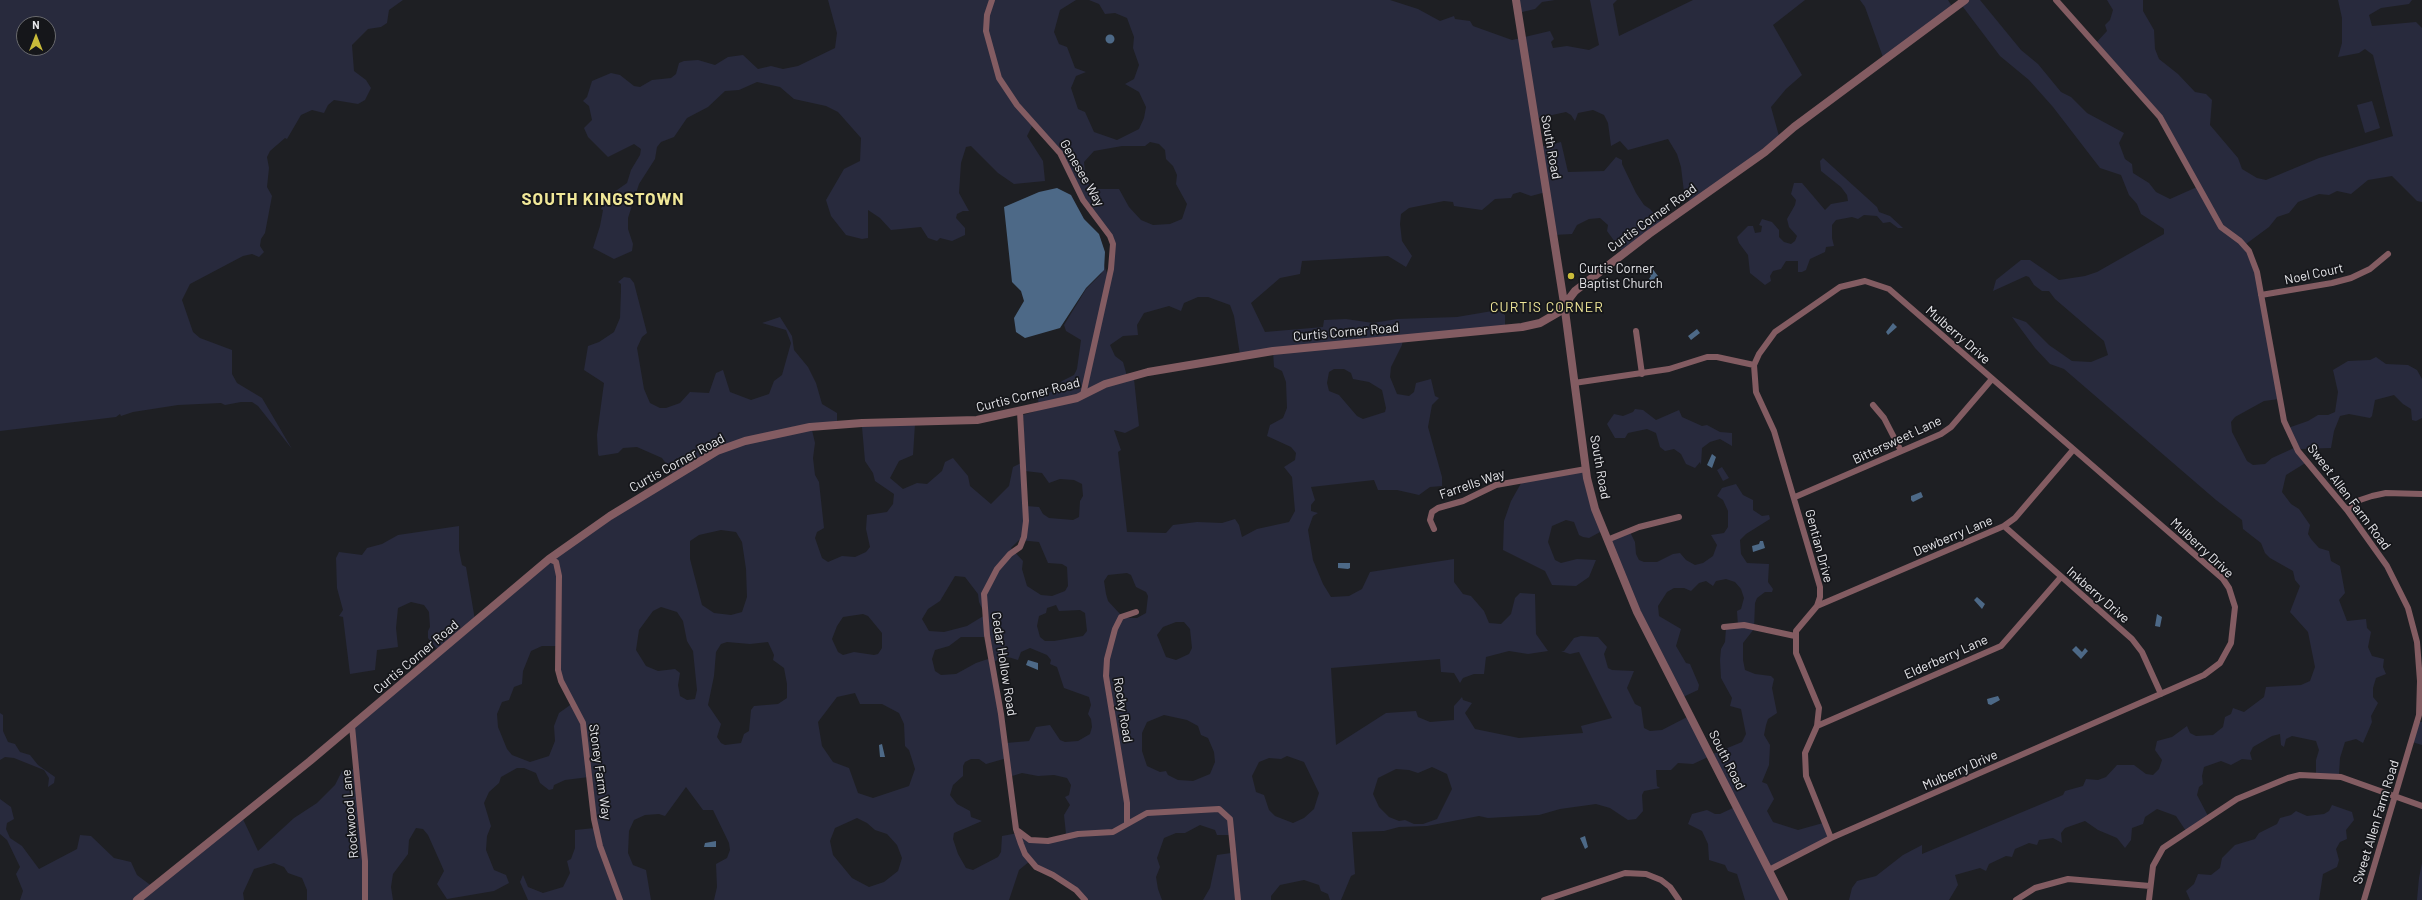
<!DOCTYPE html>
<style>
body{margin:0}
#map{position:relative;width:2422px;height:900px;overflow:hidden;background:#1e1f23;font-family:Barlow,sans-serif}
canvas{display:block}
.north{position:absolute;left:16px;top:16px;width:40px;height:40px;box-sizing:border-box;background:#15161a;border:1px solid #696a6e;border-radius:50%;rotate:0deg;font-size:11px;font-weight:700;line-height:16px;text-align:center;color:#e7e7eb}
.north::after{content:'';display:block;margin:auto;width:14px;height:18px;background:#c9bb3a;clip-path:polygon(50% 0,100% 100%,50% 72%,0 100%)}
</style>
<div id="map">
<canvas width="2422" height="900"></canvas>
<div class="north">N</div>
</div>
<script>
const ctx = document.querySelector('canvas').getContext('2d');
ctx.lineJoin = 'round';
function fill(path, color) { ctx.fillStyle = color; ctx.fill(path, 'evenodd'); }
const poly = rows => new Path2D(rows.map(r => 'M' + r).join(''));
function strokePath(path, color, width, dash) { ctx.strokeStyle = color; ctx.lineWidth = width; ctx.lineCap = dash ? 'butt' : 'round'; ctx.setLineDash(dash || []); ctx.stroke(path); }
function drawText(font, color, halo, rows, align = 'center') {
  ctx.font = font + ' Barlow,sans-serif'; ctx.lineWidth = 3.5; ctx.setLineDash([]); ctx.textBaseline = 'middle'; ctx.strokeStyle = halo; ctx.fillStyle = color; for (const [text, x, y, turn = 0] of rows) {
    ctx.save(); ctx.translate(x, y); ctx.rotate((+turn || 0) * Math.PI / 180); ctx.textAlign = isNaN(turn) ? turn : align; if (halo) ctx.strokeText(text, 0, 0); ctx.fillText(text, 0, 0); ctx.restore();
  }
}
fill(poly([
 [0,0,403,0,389,10,387,23,381,27,368,29,352,45,354,71,366,80,371,88,365,100,358,104,334,100,328,105,324,113,312,110,301,115,287,139,285,138,270,151,267,157,269,168,267,187,272,196,265,233,261,239,260,246,264,252,259,257,252,254,243,256,190,284,182,300,193,332,200,338,232,350,232,374,237,383,262,398,292,449,258,406,252,402,241,402,225,405,221,403,178,405,133,412,121,416,120,414,116,417,0,431],
 [24,24,48,24,48,48,24,48],
 [828,0,1076,0,1060,10,1054,32,1059,44,1067,47,1075,68,1086,72,1076,76,1071,88,1078,109,1085,112,1094,132,1117,140,1139,129,1144,118,1146,107,1139,92,1125,84,1134,79,1139,65,1133,48,1134,37,1127,18,1115,13,1105,14,1099,4,1089,0,1390,0,1418,9,1440,21,1454,16,1455,19,1470,21,1473,26,1512,40,1550,31,1554,39,1551,42,1553,48,1567,46,1589,50,1599,45,1590,0,1617,0,1613,4,1619,36,1693,0,1805,0,1773,25,1802,75,1786,89,1771,107,1779,136,1755,157,1690,201,1684,192,1681,167,1677,154,1668,139,1628,150,1620,141,1611,146,1608,123,1604,115,1593,110,1578,113,1575,121,1571,115,1566,112,1534,119,1540,147,1561,142,1568,172,1604,171,1616,157,1622,160,1622,164,1636,193,1644,205,1650,209,1662,223,1623,253,1607,231,1608,225,1600,218,1589,219,1577,225,1572,234,1554,235,1546,192,1531,196,1520,192,1513,194,1511,198,1495,199,1482,210,1454,206,1453,202,1444,201,1409,208,1401,214,1400,224,1402,241,1412,256,1406,267,1388,256,1302,261,1300,274,1280,278,1251,303,1265,332,1323,327,1324,320,1346,319,1373,323,1397,319,1457,317,1498,310,1505,315,1505,329,1403,338,1402,345,1391,367,1390,377,1397,394,1409,396,1414,392,1416,383,1431,379,1435,396,1439,398,1432,405,1428,427,1442,477,1442,486,1430,487,1419,495,1397,490,1378,490,1374,480,1311,487,1315,500,1311,505,1311,511,1318,513,1313,516,1308,530,1313,560,1323,584,1331,597,1349,596,1362,589,1370,572,1454,559,1454,582,1463,594,1471,596,1484,611,1489,623,1501,624,1511,614,1515,598,1520,593,1535,594,1536,634,1548,651,1528,654,1509,651,1486,657,1484,674,1474,674,1463,678,1460,683,1454,673,1441,672,1440,659,1331,668,1336,745,1386,713,1416,711,1418,717,1430,722,1454,720,1454,706,1462,697,1463,700,1472,703,1465,713,1475,729,1519,738,1583,733,1581,726,1612,718,1579,652,1570,654,1561,651,1564,651,1574,638,1581,636,1598,637,1607,647,1604,654,1608,668,1612,670,1634,671,1627,688,1635,704,1641,707,1644,728,1650,731,1662,730,1691,715,1708,757,1693,764,1678,763,1671,770,1656,770,1657,786,1660,788,1644,791,1642,795,1643,811,1636,819,1628,820,1610,808,1596,804,1560,809,1539,815,1488,818,1479,816,1427,826,1399,827,1384,831,1352,832,1355,874,1351,876,1341,900,1330,900,1328,894,1321,891,1319,885,1304,880,1280,885,1271,896,1271,900,1203,900,1210,888,1217,855,1231,853,1231,835,1217,835,1215,830,1200,825,1185,833,1176,833,1164,838,1157,858,1160,867,1156,877,1158,889,1162,900,1086,900,1030,861,1019,870,1009,900,714,900,717,887,716,864,727,858,730,850,729,843,713,810,703,810,686,787,665,816,659,814,645,815,634,820,629,831,628,853,633,865,646,870,651,900,528,900,520,882,523,875,528,887,543,893,563,887,570,873,567,861,571,859,575,848,575,830,595,828,589,777,565,780,554,785,553,789,549,790,540,783,536,773,524,768,517,768,501,777,499,783,489,792,484,803,491,826,487,836,486,850,494,870,506,875,509,883,494,891,447,899,437,884,444,871,441,864,428,835,423,829,416,828,409,840,408,854,393,874,391,887,393,900,307,900,307,890,302,878,288,873,284,867,274,863,254,869,243,893,244,900,20,900,23,891,16,874,20,867,7,840,0,834,0,799,11,807,14,819,7,823,6,829,10,838,22,846,39,869,77,849,80,835,91,836,114,858,131,862,137,875,153,887,242,817,258,851,294,818,317,803,335,785,342,771,356,769,351,726,439,651,428,638,428,631,430,627,429,612,424,605,411,602,398,608,396,628,398,647,377,650,375,670,350,674,343,617,339,616,343,610,337,588,336,558,339,552,362,555,367,548,382,544,398,535,459,526,459,550,462,565,466,567,475,620,547,559,674,475,662,458,637,447,623,448,618,453,599,456,598,454,597,435,604,383,584,370,588,346,599,342,614,332,620,318,621,291,621,284,618,282,624,277,630,278,634,283,647,333,642,337,637,348,644,389,650,403,660,408,666,408,680,403,690,392,709,393,716,373,723,370,730,392,751,400,769,394,774,381,782,375,791,343,786,330,762,323,780,317,792,336,794,350,808,367,816,383,822,404,837,413,837,427,812,430,815,443,813,458,815,475,819,482,824,528,817,532,815,538,822,558,828,562,842,556,855,557,866,552,870,547,866,529,867,515,887,512,893,504,894,494,875,481,873,473,865,461,862,427,915,424,913,455,899,461,890,478,903,489,917,483,927,484,942,471,945,462,953,458,968,476,970,486,991,504,1009,486,1013,467,1025,461,1023,415,1039,410,1038,397,1051,392,1062,381,1074,375,1077,369,1081,340,1066,331,1064,325,1086,289,1101,274,1104,265,1108,276,1113,245,1082,199,1070,170,1034,122,1027,136,1043,161,1045,181,1014,184,998,173,971,146,966,147,961,163,959,193,969,211,963,211,957,214,956,218,965,228,965,235,952,241,940,238,937,241,928,238,921,227,891,230,880,218,868,210,868,238,862,239,846,235,831,216,826,200,844,169,860,161,861,138,838,112,826,106,794,99,780,87,757,82,739,90,725,91,708,107,687,118,674,137,661,142,657,147,655,159,639,184,628,218,628,229,633,244,632,251,614,259,593,248,600,226,603,210,601,209,607,197,627,183,631,170,640,155,641,149,634,144,608,157,588,137,584,128,592,120,589,106,583,101,587,97,592,81,611,73,620,75,634,86,640,87,652,80,671,78,676,74,679,63,684,61,698,60,715,65,728,57,743,55,758,69,771,66,783,69,798,66,835,48,837,33],
 [1150,142,1159,144,1165,150,1166,159,1173,166,1177,175,1176,184,1187,204,1182,219,1170,224,1153,225,1141,220,1129,207,1119,189,1097,189,1086,182,1084,162,1094,151,1122,146,1145,146],
 [1198,297,1208,297,1230,305,1234,316,1240,355,1273,351,1274,367,1282,371,1286,382,1287,408,1283,418,1270,425,1267,436,1291,447,1296,453,1295,460,1284,467,1292,477,1295,511,1289,522,1257,529,1242,537,1239,525,1235,519,1222,523,1197,522,1173,525,1166,533,1127,532,1118,452,1121,450,1114,430,1125,433,1139,426,1134,379,1127,376,1123,362,1115,356,1110,345,1123,336,1138,335,1137,325,1144,313,1169,306,1181,311,1184,303],
 [1334,369,1344,369,1351,373,1353,379,1369,382,1382,390,1386,408,1385,412,1363,419,1357,416,1339,395,1329,391,1327,383,1329,372],
 [1025,471,1042,473,1049,483,1060,479,1074,480,1082,484,1083,496,1080,501,1079,517,1073,520,1049,518,1043,514,1039,507,1026,506],
 [721,530,736,532,742,542,746,569,747,597,742,612,731,615,714,613,702,605,690,559,690,541,699,535],
 [1019,540,1039,542,1048,563,1062,564,1067,567,1068,586,1065,591,1052,596,1041,595,1027,586,1022,569,1023,561,1011,548],
 [1127,573,1131,575,1136,587,1146,592,1148,596,1146,613,1137,618,1127,618,1120,614,1108,601,1106,594,1104,581,1108,575],
 [955,576,965,577,978,594,979,602,985,615,967,626,944,632,929,631,922,619,928,609,940,601],
 [1056,605,1059,611,1080,610,1085,613,1087,631,1083,636,1054,641,1045,641,1040,637,1037,626,1039,616,1046,613,1047,608],
 [661,607,677,612,683,621,687,641,693,651,697,690,695,699,687,700,680,696,678,685,680,673,675,669,658,671,646,666,636,650,639,630,653,611],
 [863,614,868,616,882,633,882,648,878,654,874,655,854,652,843,655,838,652,832,639,837,626,843,617],
 [1176,622,1184,622,1190,629,1192,648,1189,654,1176,660,1166,657,1157,635,1163,627],
 [961,637,990,637,994,657,976,663,956,674,941,675,935,671,932,659,935,650,949,646],
 [727,642,750,644,768,642,774,655,773,660,784,668,787,684,787,698,778,704,754,706,751,710,749,731,744,734,741,743,725,745,721,743,717,737,721,724,708,705,714,676,716,652,721,644],
 [542,646,557,646,562,683,573,703,559,713,554,726,555,741,549,756,530,762,512,755,507,749,498,727,497,714,502,702,509,700,514,687,522,684,523,671,531,651],
 [1030,648,1047,655,1051,660,1050,664,1057,667,1064,688,1089,697,1091,705,1088,714,1091,719,1092,727,1090,734,1078,741,1065,742,1060,740,1050,725,1036,727,1029,741,1006,743,995,661,1008,657,1018,660,1021,652],
 [855,693,860,704,882,704,899,713,904,724,905,746,909,750,915,769,909,786,873,798,858,793,849,768,833,762,822,746,818,722,837,697],
 [1164,715,1187,720,1198,726,1201,735,1208,738,1214,752,1215,762,1210,774,1193,781,1178,780,1168,775,1166,771,1160,772,1147,766,1142,751,1142,733,1147,722],
 [1287,756,1304,762,1319,793,1314,809,1304,818,1293,823,1275,816,1269,810,1264,795,1256,792,1252,776,1259,762,1269,758,1281,759],
 [1007,758,1012,776,1022,773,1038,776,1054,775,1067,778,1071,785,1069,795,1065,797,1070,805,1064,815,1066,834,1042,841,1018,833,1002,836,1001,852,998,857,973,870,966,868,958,854,953,839,954,833,982,821,971,817,970,811,957,804,950,795,953,785,963,776,963,766,965,762,971,759,979,759,986,764],
 [1432,767,1447,774,1452,789,1437,819,1423,824,1414,824,1405,820,1399,821,1389,817,1379,807,1373,794,1378,778,1396,769,1409,770,1418,773],
 [857,818,867,823,875,830,887,834,897,845,902,858,898,871,884,882,869,887,852,878,833,855,830,841,835,828],
 [1516,0,1555,0,1542,2,1535,9,1518,13],
 [1860,0,1948,0,1953,8,1884,60,1865,7],
 [1964,0,1980,0,2021,50,2038,64,2061,92,2071,97,2087,113,2124,133,2119,143,2125,159,2132,164,2133,173,2149,183,2156,192,2170,199,2197,187,2170,133,2095,44,2107,31,2105,25,2110,20,2113,10,2107,0,2143,0,2143,11,2154,30,2155,49,2159,59,2178,74,2195,92,2206,94,2212,100,2210,125,2238,158,2242,169,2257,178,2266,180,2319,158,2393,136,2373,55,2365,49,2359,53,2338,57,2342,43,2342,18,2338,0,2412,0,2409,4,2381,8,2369,15,2372,26,2416,22,2422,28,2422,202,2417,201,2392,176,2368,180,2351,194,2337,191,2329,195,2319,194,2298,202,2289,213,2277,217,2269,227,2246,244,2254,259,2279,399,2264,401,2235,417,2231,422,2232,432,2247,461,2253,465,2265,464,2272,458,2294,448,2288,428,2308,421,2318,415,2328,415,2335,412,2338,392,2333,370,2348,361,2370,360,2376,357,2386,364,2408,365,2417,370,2422,379,2422,418,2416,421,2412,420,2411,409,2403,404,2394,395,2375,400,2372,416,2370,418,2349,414,2340,416,2334,431,2331,448,2299,449,2307,462,2286,475,2282,492,2291,504,2299,509,2310,525,2308,534,2311,539,2319,548,2329,551,2331,561,2340,566,2345,593,2339,600,2347,621,2366,619,2367,628,2371,632,2368,647,2372,656,2384,659,2383,667,2386,674,2376,678,2373,688,2373,697,2378,703,2371,716,2372,722,2363,743,2356,739,2345,742,2340,758,2339,774,2316,774,2316,760,2319,750,2316,741,2292,736,2286,739,2284,747,2281,745,2280,734,2272,736,2253,747,2250,753,2252,760,2242,759,2231,765,2221,761,2204,767,2202,776,2203,784,2199,787,2197,795,2208,816,2186,831,2176,816,2157,809,2145,817,2143,824,2132,828,2131,840,2125,848,2117,838,2098,830,2085,821,2065,828,2061,833,2062,843,2053,838,2039,840,2037,845,2029,843,2015,849,2012,857,2006,856,1989,864,1986,871,1980,868,1955,875,1958,885,1949,900,1849,900,1852,888,1857,881,1876,876,1903,855,1922,845,1922,854,2063,795,2065,791,2083,786,2086,779,2098,780,2106,777,2117,765,2134,765,2146,774,2153,775,2159,769,2162,760,2155,750,2157,741,2172,737,2187,726,2190,733,2196,736,2213,735,2223,727,2225,717,2231,714,2233,708,2244,712,2264,697,2266,687,2301,685,2310,681,2315,667,2308,632,2290,612,2300,586,2295,580,2293,571,2270,558,2265,553,2261,543,2243,529,2242,520,2216,500,2064,369,2050,364,2035,348,2012,317,2026,322,2049,345,2072,361,2091,362,2108,355,2104,341,2055,299,2049,291,2042,291,2034,285,2029,277,2026,276,1993,291,1996,280,2021,260,2030,260,2059,280,2085,276,2097,272,2164,234,2164,229,2141,214,2137,204,2129,195,2121,175,2100,168,2053,107,2029,80,2000,56,1960,3],
 [2372,101,2380,128,2365,133,2357,105],
 [1823,158,1877,207,1879,212,1890,216,1903,228,1898,228,1890,222,1883,223,1877,216,1864,215,1858,219,1852,217,1836,220,1832,225,1832,238,1834,246,1826,247,1825,252,1810,259,1806,270,1802,272,1798,272,1798,261,1786,261,1781,269,1773,271,1770,276,1771,281,1765,285,1750,273,1748,255,1739,243,1737,237,1748,226,1753,226,1755,233,1761,232,1762,226,1759,225,1762,219,1772,222,1779,230,1779,237,1784,242,1791,244,1795,241,1797,236,1789,227,1787,219,1795,205,1796,200,1791,194,1794,183,1802,183,1825,210,1831,204,1848,201,1847,195,1841,187,1821,171,1820,161],
 [1635,409,1643,410,1656,420,1679,410,1682,417,1702,426,1707,425,1720,432,1732,433,1732,446,1720,439,1710,442,1702,448,1701,465,1700,462,1695,468,1686,464,1681,454,1674,449,1665,451,1660,447,1656,433,1647,429,1628,433,1625,438,1615,438,1607,424,1614,414,1623,416,1633,412],
 [1586,467,1602,531,1589,538,1583,537,1579,535,1574,522,1566,520,1552,526,1548,542,1555,560,1561,563,1577,559,1596,560,1589,577,1576,586,1552,585,1545,571,1503,550,1504,521,1511,501,1524,478],
 [1722,467,1729,478,1723,481,1717,470],
 [1736,484,1743,495,1753,500,1753,510,1762,516,1769,515,1770,519,1746,534,1740,540,1741,554,1747,563,1769,564,1768,582,1773,589,1772,592,1765,592,1757,598,1755,603,1754,629,1743,643,1743,660,1745,670,1755,674,1771,676,1774,679,1772,688,1777,713,1768,719,1766,725,1764,735,1770,745,1769,765,1762,782,1767,784,1774,799,1767,811,1773,822,1798,830,1823,823,1830,836,1770,869,1785,900,1745,900,1737,874,1728,871,1725,865,1709,860,1708,844,1702,831,1688,824,1692,814,1707,810,1715,814,1720,814,1737,806,1713,754,1742,742,1746,734,1741,709,1730,706,1732,698,1721,678,1720,660,1721,649,1725,642,1726,628,1738,626,1737,611,1741,609,1744,598,1741,589,1735,582,1726,579,1716,581,1713,586,1706,581,1699,583,1691,591,1684,588,1674,588,1667,592,1658,606,1659,616,1681,629,1676,646,1686,663,1690,664,1699,685,1698,690,1683,697,1637,610,1608,541,1629,530,1635,542,1636,554,1639,560,1644,562,1657,562,1673,554,1680,553,1686,560,1695,565,1703,563,1713,556,1717,545,1711,535,1724,533,1728,527,1728,511,1723,500,1717,496,1722,488],
 [0,713,3,715,3,731,8,742,15,744,20,752,30,755,38,765,55,777,54,783,48,787,49,778,44,770,14,758,5,757,0,760],
 [2417,722,2422,722,2422,745,2412,742],
 [2332,805,2352,812,2354,820,2346,830,2347,839,2340,842,2336,849,2339,860,2337,867,2323,874,2319,900,2190,900,2186,891,2194,884,2198,874,2211,875,2220,868,2222,858,2235,845,2255,839,2259,833,2277,824,2280,818,2291,815,2296,811,2307,816,2324,814,2329,811],
 [2422,863,2422,900,2417,900,2419,878]
]), '#282a3d');
fill(poly([
 '1105.5 39a4.5 4.5 0 1 1 9 0a4.5 4.5 0 1 1-9 0Z',
 [1057,188,1071,195,1084,219,1099,234,1105,252,1104,270,1086,288,1060,328,1025,338,1016,332,1014,318,1024,301,1021,291,1012,282,1004,207,1039,192],
 [1651,267,1658,276,1651,281,1649,279,1651,276,1647,270],
 [1893,323,1897,327,1888,335,1886,332],
 [1697,329,1700,333,1691,340,1688,336],
 [1712,454,1716,457,1712,468,1707,465],
 [1921,492,1923,497,1913,502,1911,500,1911,496],
 [1760,541,1763,541,1765,548,1753,552,1752,546,1759,544],
 [1338,563,1350,563,1350,568,1348,569,1338,568],
 [1977,597,1985,604,1982,609,1974,600],
 [2157,614,2162,617,2160,627,2155,626],
 [2076,646,2082,652,2085,648,2088,651,2081,659,2072,650],
 [1028,660,1038,663,1038,670,1026,665],
 [1998,696,2000,700,1991,705,1988,704,1987,699],
 [882,744,885,757,880,757,879,745],
 [1585,836,1588,847,1585,849,1580,838],
 [716,841,716,847,704,847,705,843]
]), '#4d6987');
strokePath(poly([
 [992,0,987,15,986,31,999,78,1017,105,1060,153,1083,200,1110,236,1113,244,1111,269,1083,395],
 [2056,0,2160,117,2221,227,2240,241,2249,251,2257,272,2284,421,2298,451,2347,510,2387,566,2408,608,2417,642,2420,681,2419,715,2364,900],
 [2261,295,2332,283,2351,278,2370,269,2388,254],
 [1636,331,1642,374],
 [1574,383,1669,369,1707,357,1717,357,1754,365],
 [1873,405,1884,418,1901,451],
 [1020,412,1026,521,1024,537,1020,547,1010,554,997,569,984,594,987,635,1001,714,1016,829,1021,844,1025,854,1036,867,1053,875,1076,890,1085,900],
 [1795,497,1941,434,1951,427,1992,379],
 [2347,510,2360,500,2372,496,2386,493,2422,494],
 [2004,526,2132,639,2142,652,2161,694],
 [1434,529,1430,520,1432,512,1438,508,1463,501,1496,485,1586,469],
 [1607,540,1639,527,1679,517],
 [549,559,556,562,559,576,558,670,561,681,583,723,594,819,600,846,620,900],
 [1817,606,2004,526,2015,518,2073,450],
 [1724,627,1744,625,1795,636],
 [352,726,365,861,365,900],
 [1817,726,2001,646,2061,577],
 [1127,824,1127,803,1106,676,1107,659,1115,629,1121,617,1136,612],
 [1018,831,1030,840,1048,841,1078,834,1113,832,1147,813,1219,809,1230,819,1238,900],
 [1769,870,1831,838,2204,675,2220,663,2231,643,2235,607,2229,588,2223,579,1889,289,1865,281,1840,287,1775,332,1759,354,1754,365,1756,392,1774,431,1820,587,1820,597,1817,606,1796,631,1796,653,1819,708,1817,726,1805,753,1806,776,1831,838],
 [1544,900,1625,873,1646,874,1661,880,1670,887,1679,900],
 [2016,900,2035,888,2068,879,2150,886],
 [2149,900,2153,866,2163,848,2237,799,2288,778,2300,775,2341,777,2422,806]
]), '#835c62', 6);
strokePath(poly([
 [1516,0,1564,303,1587,478,1595,509,1637,612,1784,900],
 [137,900,310,761,549,559,610,516,717,451,745,441,810,427,862,423,977,420,1077,398,1105,384,1148,372,1273,351,1522,327,1540,323,1559,312,1575,291,1649,234,1765,152,1794,127,1965,0]
]), '#835c62', 8);
for (const [x, y, r, color] of [
 [1571,276,4,"#c9bb3a"]
]) { const dot = new Path2D(); dot.arc(x, y, r, 0, 2 * Math.PI); ctx.fillStyle = color; ctx.fill(dot); strokePath(dot, '#15161a', 1.5); }
drawText('13px', '#e7e7eb', '#15161a', [
 ["South Road",1551,147,80],
 ["Genesee Way",1082,173,60],
 ["Curtis Corner Road",1652,218,-36],
 ["Noel Court",2314,274,-12],
 ["Curtis Corner Road",1346,332,-5],
 ["Mulberry Drive",1958,335,41],
 ["Curtis Corner Road",1028,395,-14],
 ["Bittersweet Lane",1897,440,-25],
 ["Curtis Corner Road",677,463,-29],
 ["South Road",1600,467,80],
 ["Farrells Way",1472,484,-19],
 ["Sweet Allen Farm Road",2349,497,53],
 ["Dewberry Lane",1953,536,-23],
 ["Gentian Drive",1819,546,75],
 ["Mulberry Drive",2202,548,43],
 ["Inkberry Drive",2098,595,41],
 ["Curtis Corner Road",416,657,-40],
 ["Elderberry Lane",1946,657,-24],
 ["Cedar Hollow Road",1004,664,81],
 ["Rocky Road",1123,710,81],
 ["South Road",1727,760,63],
 ["Mulberry Drive",1960,770,-24],
 ["Stoney Farm Way",600,772,82],
 ["Rockwood Lane",350,814,-95],
 ["Sweet Allen Farm Road",2376,822,-73]
]);
drawText('13px', '#e7e7eb', '#15161a', [
 ["Curtis Corner",1579,269],
 ["Baptist Church",1579,284]
], 'left');
ctx.letterSpacing = '1px';
drawText('14px', '#f0e798', '#15161a', [
 ["CURTIS CORNER",1547,307]
]);
ctx.letterSpacing = '0px';
ctx.letterSpacing = '1px';
drawText('bold 17px', '#f0e798', '#15161a', [
 ["SOUTH KINGSTOWN",603,199]
]);
ctx.letterSpacing = '0px';
</script>
